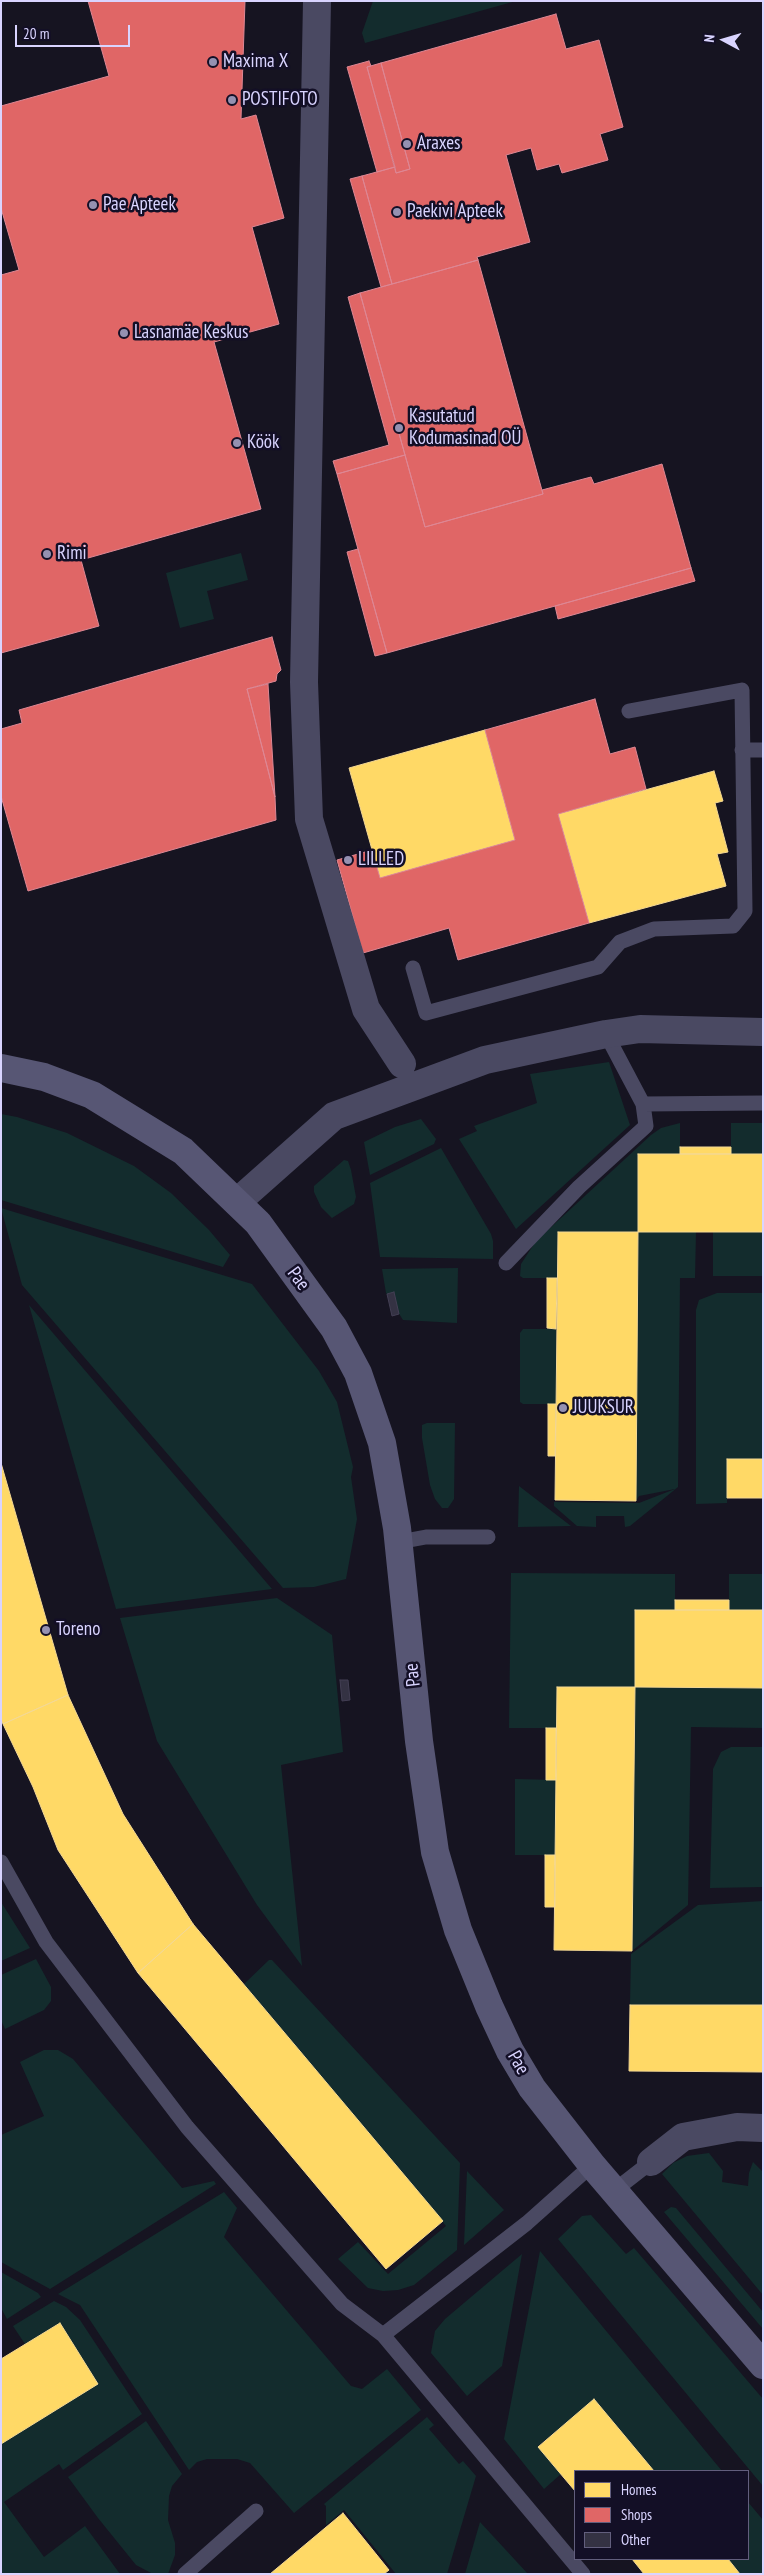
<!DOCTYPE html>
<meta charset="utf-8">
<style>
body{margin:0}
#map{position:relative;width:764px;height:2575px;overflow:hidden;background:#161421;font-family:"PT Sans Narrow",sans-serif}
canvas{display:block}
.frame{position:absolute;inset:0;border:2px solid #d9d4ff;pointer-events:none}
.legend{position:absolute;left:574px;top:2470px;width:175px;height:90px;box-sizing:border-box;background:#130f26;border:1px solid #625e7d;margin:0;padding:6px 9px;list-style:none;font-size:15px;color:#d9d4ff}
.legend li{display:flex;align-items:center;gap:10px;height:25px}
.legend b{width:25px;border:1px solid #625e7d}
.north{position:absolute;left:699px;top:15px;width:50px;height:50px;-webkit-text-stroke:4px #130f26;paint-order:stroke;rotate:276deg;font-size:14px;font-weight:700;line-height:20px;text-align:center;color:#d9d4ff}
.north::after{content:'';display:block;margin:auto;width:18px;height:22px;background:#d9d4ff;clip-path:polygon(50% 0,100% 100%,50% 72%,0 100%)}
.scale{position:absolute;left:15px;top:25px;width:115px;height:22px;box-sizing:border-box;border:2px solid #d9d4ff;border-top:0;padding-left:6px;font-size:15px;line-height:18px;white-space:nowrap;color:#d9d4ff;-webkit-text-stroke:4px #130f26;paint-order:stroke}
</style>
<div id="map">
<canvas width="764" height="2575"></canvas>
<div class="frame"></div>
<ul class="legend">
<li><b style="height:14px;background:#ffd966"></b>Homes</li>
<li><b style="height:14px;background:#e06666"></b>Shops</li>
<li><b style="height:14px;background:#343243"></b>Other</li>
</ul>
<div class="north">N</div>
<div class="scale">20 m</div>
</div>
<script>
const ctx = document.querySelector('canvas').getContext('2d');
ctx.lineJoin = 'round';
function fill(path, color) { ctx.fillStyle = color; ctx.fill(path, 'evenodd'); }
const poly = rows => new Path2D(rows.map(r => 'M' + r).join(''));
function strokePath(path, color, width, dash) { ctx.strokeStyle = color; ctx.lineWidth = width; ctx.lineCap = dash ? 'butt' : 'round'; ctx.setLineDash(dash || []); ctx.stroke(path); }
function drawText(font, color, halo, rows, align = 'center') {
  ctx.font = font + ' "PT Sans Narrow",sans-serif'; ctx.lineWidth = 5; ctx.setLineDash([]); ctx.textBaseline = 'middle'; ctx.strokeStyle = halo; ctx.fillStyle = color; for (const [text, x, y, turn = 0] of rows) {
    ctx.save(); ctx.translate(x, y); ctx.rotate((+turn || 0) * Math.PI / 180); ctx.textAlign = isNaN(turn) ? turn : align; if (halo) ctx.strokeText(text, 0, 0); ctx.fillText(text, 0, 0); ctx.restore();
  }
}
fill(poly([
 [373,1,516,1,365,43,362,33],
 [241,553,248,580,207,591,214,619,180,628,166,573],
 [609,1062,630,1125,516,1229,459,1139,477,1131,474,1126,537,1103,530,1074],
 [1,1114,17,1117,67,1133,134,1166,171,1193,209,1230,230,1255,223,1267,1,1200],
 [421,1119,436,1139,434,1144,370,1175,364,1142,395,1127],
 [680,1123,680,1154,638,1154,638,1232,696,1232,695,1278,680,1278,678,1487,630,1526,625,1527,624,1516,596,1516,596,1527,577,1526,554,1506,554,1502,639,1503,675,1489,639,1496,636,1501,638,1233,558,1232,557,1278,523,1278,520,1276,521,1264,536,1241,651,1135,661,1128],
 [731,1123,763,1123,763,1154,731,1154],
 [441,1148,491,1234,493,1241,493,1259,380,1257,370,1183],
 [344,1160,348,1161,351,1170,356,1197,354,1204,332,1218,321,1207,314,1192,314,1186],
 [1,1208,252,1284,319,1371,337,1402,353,1467,351,1477,357,1519,346,1579,314,1587,283,1588,22,1285],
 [713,1232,763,1232,763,1276,713,1276],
 [458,1268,457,1323,403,1320,386,1293,382,1269],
 [717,1293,763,1293,763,1459,727,1459,727,1503,696,1504,696,1310,699,1300],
 [29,1305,272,1589,116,1609],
 [523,1329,556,1329,556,1404,523,1404,520,1402,520,1333],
 [427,1423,455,1423,454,1499,448,1508,442,1508,435,1499,430,1485,422,1438,422,1425],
 [519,1486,571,1526,518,1527],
 [511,1573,675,1574,675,1610,635,1610,636,1687,763,1688,763,1728,691,1727,688,1905,632,1951,635,1688,557,1687,556,1728,509,1728],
 [729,1574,763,1574,763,1610,729,1610],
 [277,1598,332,1635,343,1752,281,1765,302,1966,257,1905,157,1741,120,1618],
 [731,1747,763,1747,763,1887,710,1888,713,1769,721,1752],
 [515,1779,556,1780,555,1855,515,1855],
 [763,1901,763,2005,630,2005,631,1954,698,1905],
 [1,1902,30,1948,1,1961],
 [36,1959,51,1987,51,2001,44,2010,5,2029,1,2020,1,1975],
 [269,1960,272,1960,460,2163,457,2250,414,2285,398,2290,383,2291,368,2288,338,2259,358,2242,388,2274,446,2226,244,1984],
 [44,2050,58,2050,73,2059,182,2188,214,2181,216,2184,50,2289,1,2262,1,2135,44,2116,20,2062],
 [709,2153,723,2171,722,2182,748,2186,749,2173,753,2162,763,2172,763,2295,662,2174,673,2163,687,2156],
 [467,2171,504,2210,464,2245],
 [224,2192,237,2208,224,2237,351,2386,362,2389,387,2369,421,2410,294,2513,250,2463,237,2459,207,2459,197,2462,189,2470,80,2305,58,2294],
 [671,2207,676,2208,763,2312,763,2329,664,2212],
 [591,2215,626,2254,634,2248,763,2399,763,2486,558,2239,582,2216],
 [540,2251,722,2471,654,2471,594,2400,538,2446,561,2474,544,2489,504,2439],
 [522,2254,502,2366,467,2396,431,2353,435,2331,445,2319],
 [1,2272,38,2293,41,2297,7,2319,1,2308],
 [54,2301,66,2307,80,2320,142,2414,63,2470,59,2464,4,2502,44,2557,85,2526,120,2574,1,2574,1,2444,97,2384,60,2323,25,2344,13,2326],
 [427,2417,434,2425,429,2429,459,2464,463,2461,476,2476,447,2574,396,2574,344,2510,326,2525,326,2506,324,2504],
 [146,2421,182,2474,172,2486,169,2496,168,2520,175,2543,175,2555,168,2574,153,2574,136,2565,98,2518,68,2477],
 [748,2502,763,2520,763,2574,740,2574,728,2559,748,2559],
 [480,2522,528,2574,465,2574]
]), '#132c2d');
const homes = poly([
 [485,730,515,840,380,878,349,768,485,730],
 [714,771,723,801,715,803,728,852,717,854,726,886,589,923,558,814,714,771],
 [680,1147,731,1147,731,1154,680,1154,680,1147],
 [638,1154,763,1154,763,1232,638,1232,638,1154],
 [558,1232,638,1232,636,1501,555,1500,558,1232],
 [547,1278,557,1278,556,1329,547,1328,547,1278],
 [548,1404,556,1404,555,1456,548,1456,548,1404],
 [727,1459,763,1459,763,1498,727,1498,727,1459],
 [1,1463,68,1695,3,1724,1,1719,1,1463],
 [675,1600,729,1600,729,1610,675,1610,675,1600],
 [635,1610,763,1610,763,1688,635,1687,635,1610],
 [557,1687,635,1687,632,1951,554,1950,557,1687],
 [68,1695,123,1814,193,1924,138,1973,58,1850,33,1787,3,1724,68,1695],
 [546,1728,556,1728,556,1780,546,1780,546,1728],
 [545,1855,555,1855,555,1907,545,1907,545,1855],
 [193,1924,443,2221,386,2269,138,1973,193,1924],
 [630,2005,763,2005,763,2072,629,2071,630,2005],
 [60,2323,98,2384,1,2444,1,2359,60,2323],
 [594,2399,654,2471,575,2471,575,2491,538,2447,594,2399],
 [343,2513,389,2570,384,2574,270,2574,343,2513],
 [632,2559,728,2559,740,2574,644,2574,632,2559]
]);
fill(homes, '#ffd966');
strokePath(homes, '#f4d894', 1);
const shops = poly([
 [88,1,245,1,241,119,256,115,284,218,252,227,279,324,214,342,261,509,81,560,99,626,1,653,1,275,19,270,1,208,1,106,109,76,88,1],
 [556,14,566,49,599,40,623,127,600,134,608,160,562,173,559,164,537,170,531,148,506,155,530,242,477,257,478,260,392,284,362,176,395,167,396,173,410,169,381,63,556,14],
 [369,61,371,66,367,67,395,167,377,172,347,67,369,61],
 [381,63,410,169,396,173,367,67,381,63],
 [362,176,392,284,381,287,350,179,362,176],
 [478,260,543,494,425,527,360,293,478,260],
 [360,293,405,455,337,474,333,461,389,445,348,297,360,293],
 [405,455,425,527,543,494,542,490,591,477,594,484,662,464,691,568,387,653,337,474,405,455],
 [358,549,387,653,375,656,347,552,358,549],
 [691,568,695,581,558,619,555,606,691,568],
 [272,637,281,670,277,674,276,681,247,689,275,797,276,820,28,891,1,796,1,729,22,723,19,710,272,637],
 [268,684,275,797,247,689,268,684],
 [595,699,610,754,635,747,646,789,558,814,589,923,458,960,449,928,363,953,337,860,372,850,380,878,515,840,485,730,595,699]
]);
fill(shops, '#e06666');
strokePath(shops, '#de8794', 1);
const building = poly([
 [394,1292,399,1314,392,1316,387,1294,394,1292],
 [340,1680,348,1680,350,1700,342,1701,340,1680]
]);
fill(building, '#343243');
strokePath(building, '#433f54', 1);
strokePath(poly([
 [742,750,763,750],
 [413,968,426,1013,598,967,620,942,654,929,733,926,745,911,742,690,629,711],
 [606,1034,643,1104,763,1103],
 [506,1263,579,1187,646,1126,643,1104],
 [399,1542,426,1537,488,1537],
 [1,1862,46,1942,187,2127,342,2304,383,2335,583,2574],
 [615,2190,651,2162],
 [383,2335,527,2223,592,2165],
 [185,2574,256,2511]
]), '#4a4962', 15);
strokePath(poly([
 [317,1,304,682,309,819,366,1009,402,1064],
 [237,1202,334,1116,485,1060,606,1034,640,1029,763,1032],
 [651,2162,683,2137,737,2127,763,2128]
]), '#4a4962', 28);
strokePath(poly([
 [1,1068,44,1077,92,1095,183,1151,258,1223,334,1328,358,1373,382,1443,397,1528,419,1741,435,1852,458,1930,489,2006,510,2051,532,2088,592,2165,763,2365]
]), '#575674', 28);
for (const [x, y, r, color] of [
 [213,62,5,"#9591b1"],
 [232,100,5,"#9591b1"],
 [407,144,5,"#9591b1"],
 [93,205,5,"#9591b1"],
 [397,212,5,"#9591b1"],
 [124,333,5,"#9591b1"],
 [399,428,5,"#9591b1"],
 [237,443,5,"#9591b1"],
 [47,554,5,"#9591b1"],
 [348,860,5,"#9591b1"],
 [563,1408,5,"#9591b1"],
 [46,1630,5,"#9591b1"]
]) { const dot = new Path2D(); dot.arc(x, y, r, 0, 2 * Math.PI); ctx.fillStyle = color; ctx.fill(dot); strokePath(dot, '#130f26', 2); }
drawText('19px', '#d9d4ff', '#130f26', [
 ["Maxima X",223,62],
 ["POSTIFOTO",242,100],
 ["Araxes",417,144],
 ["Pae Apteek",103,205],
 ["Paekivi Apteek",407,212],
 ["Lasnamäe Keskus",134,333],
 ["Kasutatud",409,417],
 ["Kodumasinad OÜ",409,439],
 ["Köök",247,443],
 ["Rimi",57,554],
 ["LILLED",358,860],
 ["JUUKSUR",573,1408],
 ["Toreno",56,1630]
], 'left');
drawText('19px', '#d9d4ff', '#130f26', [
 ["Pae",298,1279,54],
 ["Pae",413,1675,-96],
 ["Pae",518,2063,60]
]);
</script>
